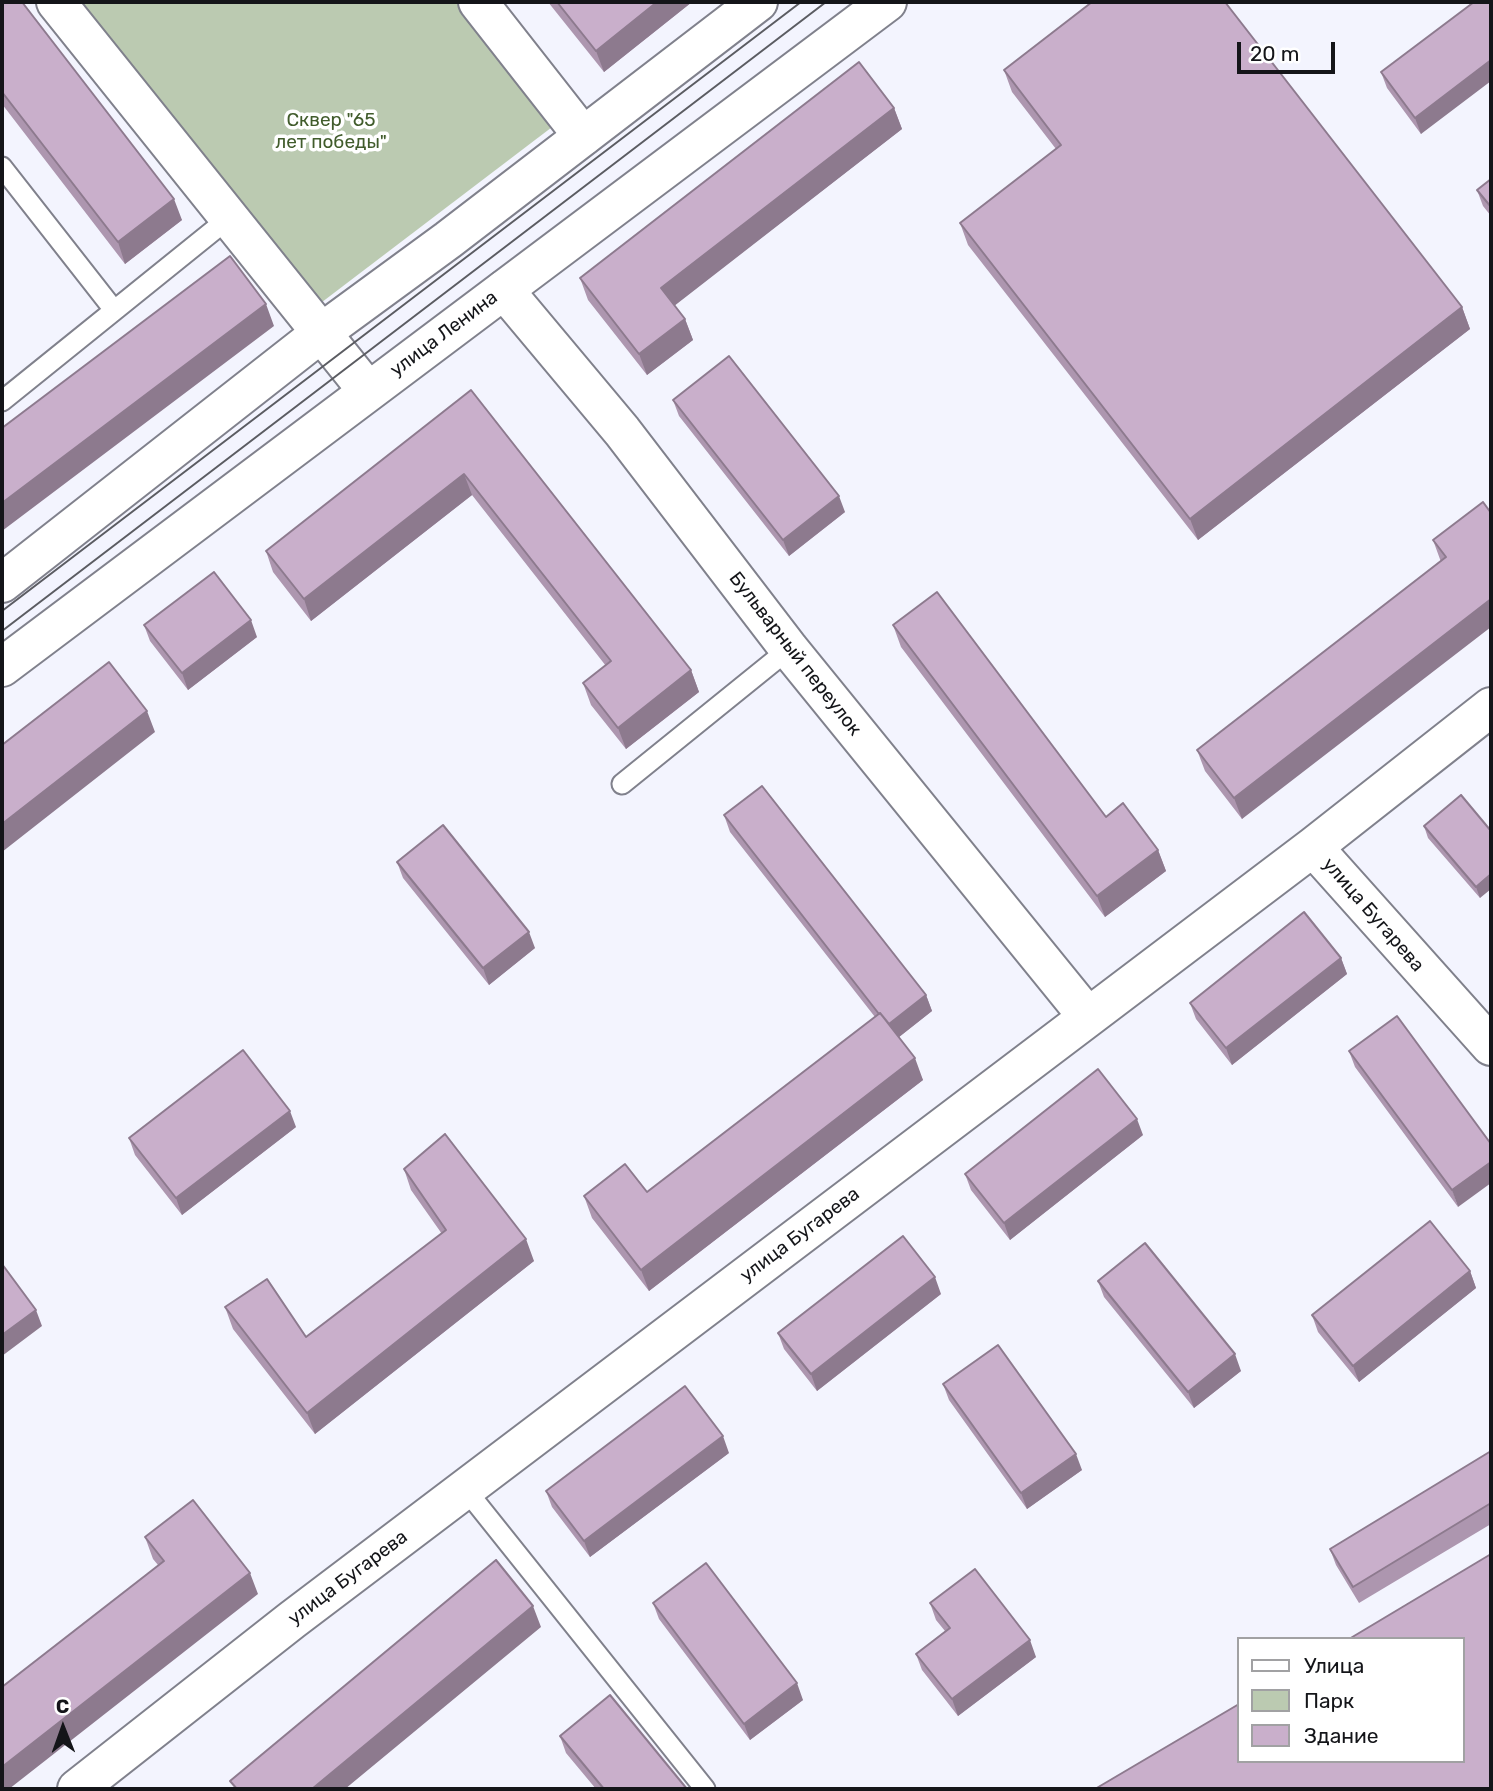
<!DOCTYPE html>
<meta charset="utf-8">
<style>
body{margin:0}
#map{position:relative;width:1493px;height:1791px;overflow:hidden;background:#f3f4fe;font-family:Rubik,sans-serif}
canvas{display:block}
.frame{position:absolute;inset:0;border:4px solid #141519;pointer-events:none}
.legend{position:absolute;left:1237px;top:1637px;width:228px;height:126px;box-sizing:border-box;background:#fff;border:2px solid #a1a1a3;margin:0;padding:9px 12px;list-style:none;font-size:21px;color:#141519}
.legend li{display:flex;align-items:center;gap:14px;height:35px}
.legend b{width:35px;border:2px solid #a1a1a3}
.north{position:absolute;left:28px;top:1693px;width:70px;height:70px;-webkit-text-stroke:5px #fff;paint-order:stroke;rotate:359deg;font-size:19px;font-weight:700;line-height:28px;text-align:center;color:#141519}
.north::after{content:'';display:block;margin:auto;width:24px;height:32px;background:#141519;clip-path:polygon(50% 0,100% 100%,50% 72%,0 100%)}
.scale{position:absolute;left:1237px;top:42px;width:98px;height:32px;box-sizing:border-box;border:4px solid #141519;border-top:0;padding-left:9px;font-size:21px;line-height:24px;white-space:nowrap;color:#141519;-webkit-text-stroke:5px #fff;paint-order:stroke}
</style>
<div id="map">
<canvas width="1493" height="1791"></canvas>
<div class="frame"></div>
<ul class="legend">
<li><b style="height:9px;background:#fff"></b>Улица</li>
<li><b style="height:19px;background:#bbcab1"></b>Парк</li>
<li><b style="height:19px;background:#c9afcb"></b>Здание</li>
</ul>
<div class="north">С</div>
<div class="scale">20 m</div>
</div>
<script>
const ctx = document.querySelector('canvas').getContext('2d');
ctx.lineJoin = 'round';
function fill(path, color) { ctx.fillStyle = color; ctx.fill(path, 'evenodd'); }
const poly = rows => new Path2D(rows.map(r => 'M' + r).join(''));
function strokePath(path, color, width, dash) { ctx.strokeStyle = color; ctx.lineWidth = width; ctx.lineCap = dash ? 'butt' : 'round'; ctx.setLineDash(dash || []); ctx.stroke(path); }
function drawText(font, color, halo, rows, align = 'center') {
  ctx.font = font + ' Rubik,sans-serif'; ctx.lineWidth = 7; ctx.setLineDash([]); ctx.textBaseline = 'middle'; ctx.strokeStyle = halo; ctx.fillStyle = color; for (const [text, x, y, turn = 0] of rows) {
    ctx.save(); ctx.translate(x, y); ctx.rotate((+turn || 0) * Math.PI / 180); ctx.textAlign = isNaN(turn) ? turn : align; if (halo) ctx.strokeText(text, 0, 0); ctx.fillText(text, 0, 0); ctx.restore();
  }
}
fill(poly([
 [60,2,471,2,560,121,305,315]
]), '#bbcab1');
const lane = poly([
 [2,167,114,310],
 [2,401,229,218],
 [622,784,789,649],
 [466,1490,705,1789]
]);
const street = poly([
 [56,2,368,391],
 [478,2,583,136],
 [504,290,622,431,789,649,1088,1017],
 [1313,847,1491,707],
 [77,1789,292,1620,1313,847,1491,1046]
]);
const secondary = poly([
 [2,583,321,333,448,240,758,2],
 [2,667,887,2]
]);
strokePath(lane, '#80818c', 23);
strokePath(street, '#80818c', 42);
strokePath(secondary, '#80818c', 42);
strokePath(lane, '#fff', 19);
strokePath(street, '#fff', 38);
strokePath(secondary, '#fff', 38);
strokePath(poly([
 [2,611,801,2],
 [2,631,826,2]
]), '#5b5c62', 2);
fill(poly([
 [2,2,182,220,125,264,2,104],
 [548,2,692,2,604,72],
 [1474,2,1421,134,1387,88,1381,72],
 [1004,70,1462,307,1470,329,1198,540,968,245,960,223,1056,149,1012,92],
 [894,108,902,129,674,305,685,319,693,340,647,375,588,300,580,278],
 [1491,179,1491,216,1483,206,1477,190],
 [471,390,691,670,699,692,626,749,591,705,583,683,606,666,472,495,311,621,273,572,266,551],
 [673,400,845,512,789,556,679,416],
 [1491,513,1242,819,1205,771,1197,750,1441,562,1433,540],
 [144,625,257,637,188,690,150,641],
 [893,625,1106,817,1158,850,1166,871,1105,917,901,647],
 [724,815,926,995,932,1011,899,1037,923,1080,649,1291,592,1218,584,1196,647,1192,875,1017,730,832],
 [1424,826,1491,831,1480,898,1428,838],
 [397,862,535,948,489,985,403,878],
 [1341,958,1347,974,1232,1065,1196,1019,1190,1003],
 [1397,1016,1458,1207,1355,1067,1349,1051],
 [296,1127,182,1215,135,1155,129,1138],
 [1143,1135,1010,1240,971,1190,965,1174],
 [404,1169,534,1261,315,1434,233,1329,225,1307,306,1337,442,1234,411,1190],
 [1470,1271,1476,1288,1359,1382,1318,1332,1312,1315],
 [1098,1281,1241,1371,1194,1408,1104,1297],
 [941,1294,817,1391,784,1349,778,1333],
 [943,1384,1082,1470,1027,1509,949,1400],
 [1491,1451,1491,1524,1359,1603,1336,1565,1330,1549],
 [729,1453,590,1557,552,1507,546,1491],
 [145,1537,258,1594,158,1565,153,1559],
 [653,1603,803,1700,750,1740,659,1619],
 [930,1603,1036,1657,958,1716,922,1670,916,1654,945,1631,936,1620],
 [560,1736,687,1789,596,1789,566,1753]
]), '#ad96af');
fill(poly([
 [657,2,692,2,604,72,596,51],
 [1491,60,1491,81,1421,134,1415,118],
 [894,108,902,129,669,310,661,288],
 [174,199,182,220,125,264,118,242],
 [266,304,274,326,2,531,2,503],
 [1462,307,1470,329,1198,540,1190,519],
 [685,319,693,340,647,375,639,354],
 [464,474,472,495,311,621,304,599],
 [839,496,845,512,789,556,783,540],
 [1491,599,1491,627,1242,819,1234,798],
 [251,620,257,637,188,690,182,673],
 [691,670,699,692,626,749,618,728],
 [147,711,155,732,2,852,2,824],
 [1158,850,1166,871,1105,917,1097,896],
 [1491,874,1491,889,1480,898,1476,887],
 [529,932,535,948,489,985,483,968],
 [1341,958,1347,974,1232,1065,1226,1048],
 [926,995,932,1011,894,1041,888,1025],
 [915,1058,923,1080,649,1291,641,1270],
 [290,1111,296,1127,182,1215,176,1198],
 [1137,1119,1143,1135,1010,1240,1004,1223],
 [1491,1162,1491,1183,1458,1207,1452,1190],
 [526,1239,534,1261,315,1434,307,1413],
 [1470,1271,1476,1288,1359,1382,1353,1366],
 [935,1277,941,1294,817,1391,811,1374],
 [36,1310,42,1326,2,1356,2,1335],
 [1235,1354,1241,1371,1194,1408,1188,1392],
 [723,1436,729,1453,590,1557,584,1541],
 [1076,1454,1082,1470,1027,1509,1021,1493],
 [250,1573,258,1594,9,1789,2,1789,2,1767],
 [533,1606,541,1627,345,1789,312,1789],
 [1030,1640,1036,1657,958,1716,952,1699],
 [797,1683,803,1700,750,1740,744,1724]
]), '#8d7a8e');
const building = poly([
 [2,2,22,2,174,199,118,242,2,92,2,2],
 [557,2,657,2,596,51,557,2],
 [1092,2,1225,2,1462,307,1190,519,960,223,1061,145,1004,70,1092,2],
 [1474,2,1491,2,1491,60,1415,118,1381,72,1474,2],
 [859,62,894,108,661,288,685,319,639,354,580,278,859,62],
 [1491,179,1491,207,1477,190,1491,179],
 [230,256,266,304,2,503,2,428,230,256],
 [729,356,839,496,783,540,673,400,729,356],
 [471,390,691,670,618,728,583,683,611,661,464,474,304,599,266,551,471,390],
 [1483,502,1491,513,1491,599,1234,798,1197,750,1446,557,1433,540,1483,502],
 [214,572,251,620,182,673,144,625,214,572],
 [937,592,1106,817,1123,803,1158,850,1097,896,893,625,937,592],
 [109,662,147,711,2,824,2,745,109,662],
 [762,786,926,995,889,1024,880,1013,879,1014,724,815,762,786],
 [1461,795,1491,831,1491,874,1476,887,1424,826,1461,795],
 [443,825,529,932,483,968,397,862,443,825],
 [1304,912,1341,958,1226,1048,1190,1003,1304,912],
 [880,1013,915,1058,641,1270,584,1196,625,1164,647,1192,880,1013],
 [1397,1016,1491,1144,1491,1162,1452,1190,1349,1051,1397,1016],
 [243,1050,290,1111,176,1198,129,1138,243,1050],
 [1098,1069,1137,1119,1004,1223,965,1174,1098,1069],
 [445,1134,526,1239,307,1413,225,1307,267,1279,306,1337,446,1230,404,1169,445,1134],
 [1430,1221,1470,1271,1353,1366,1312,1315,1430,1221],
 [903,1236,935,1277,811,1374,778,1333,903,1236],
 [1145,1243,1235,1354,1188,1392,1098,1281,1145,1243],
 [2,1264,36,1310,2,1335,2,1264],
 [998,1345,1076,1454,1021,1493,943,1384,998,1345],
 [685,1386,723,1436,584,1541,546,1491,685,1386],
 [1491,1451,1491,1503,1353,1587,1330,1549,1491,1451],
 [193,1500,250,1573,2,1767,2,1687,164,1561,145,1537,193,1500],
 [1491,1554,1491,1789,1095,1789,1239,1704,1239,1761,1463,1761,1463,1639,1349,1639,1491,1554],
 [496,1560,533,1606,312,1789,237,1789,230,1781,496,1560],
 [706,1563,797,1683,744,1724,653,1603,706,1563],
 [975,1569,1030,1640,952,1699,916,1654,950,1628,930,1603,975,1569],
 [610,1695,687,1789,604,1789,560,1736,610,1695]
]);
fill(building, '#c9afcb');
strokePath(building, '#8d7a8e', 2);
drawText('19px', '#415c2c', '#fff', [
 ["Сквер \"65",331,121],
 ["лет победы\"",331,143]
]);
drawText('19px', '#141519', '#fff', [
 ["улица Ленина",444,334,-37],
 ["Бульварный переулок",795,654,52],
 ["улица Бугарева",1373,915,49],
 ["улица Бугарева",800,1235,-37],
 ["улица Бугарева",348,1578,-37]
]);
</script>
